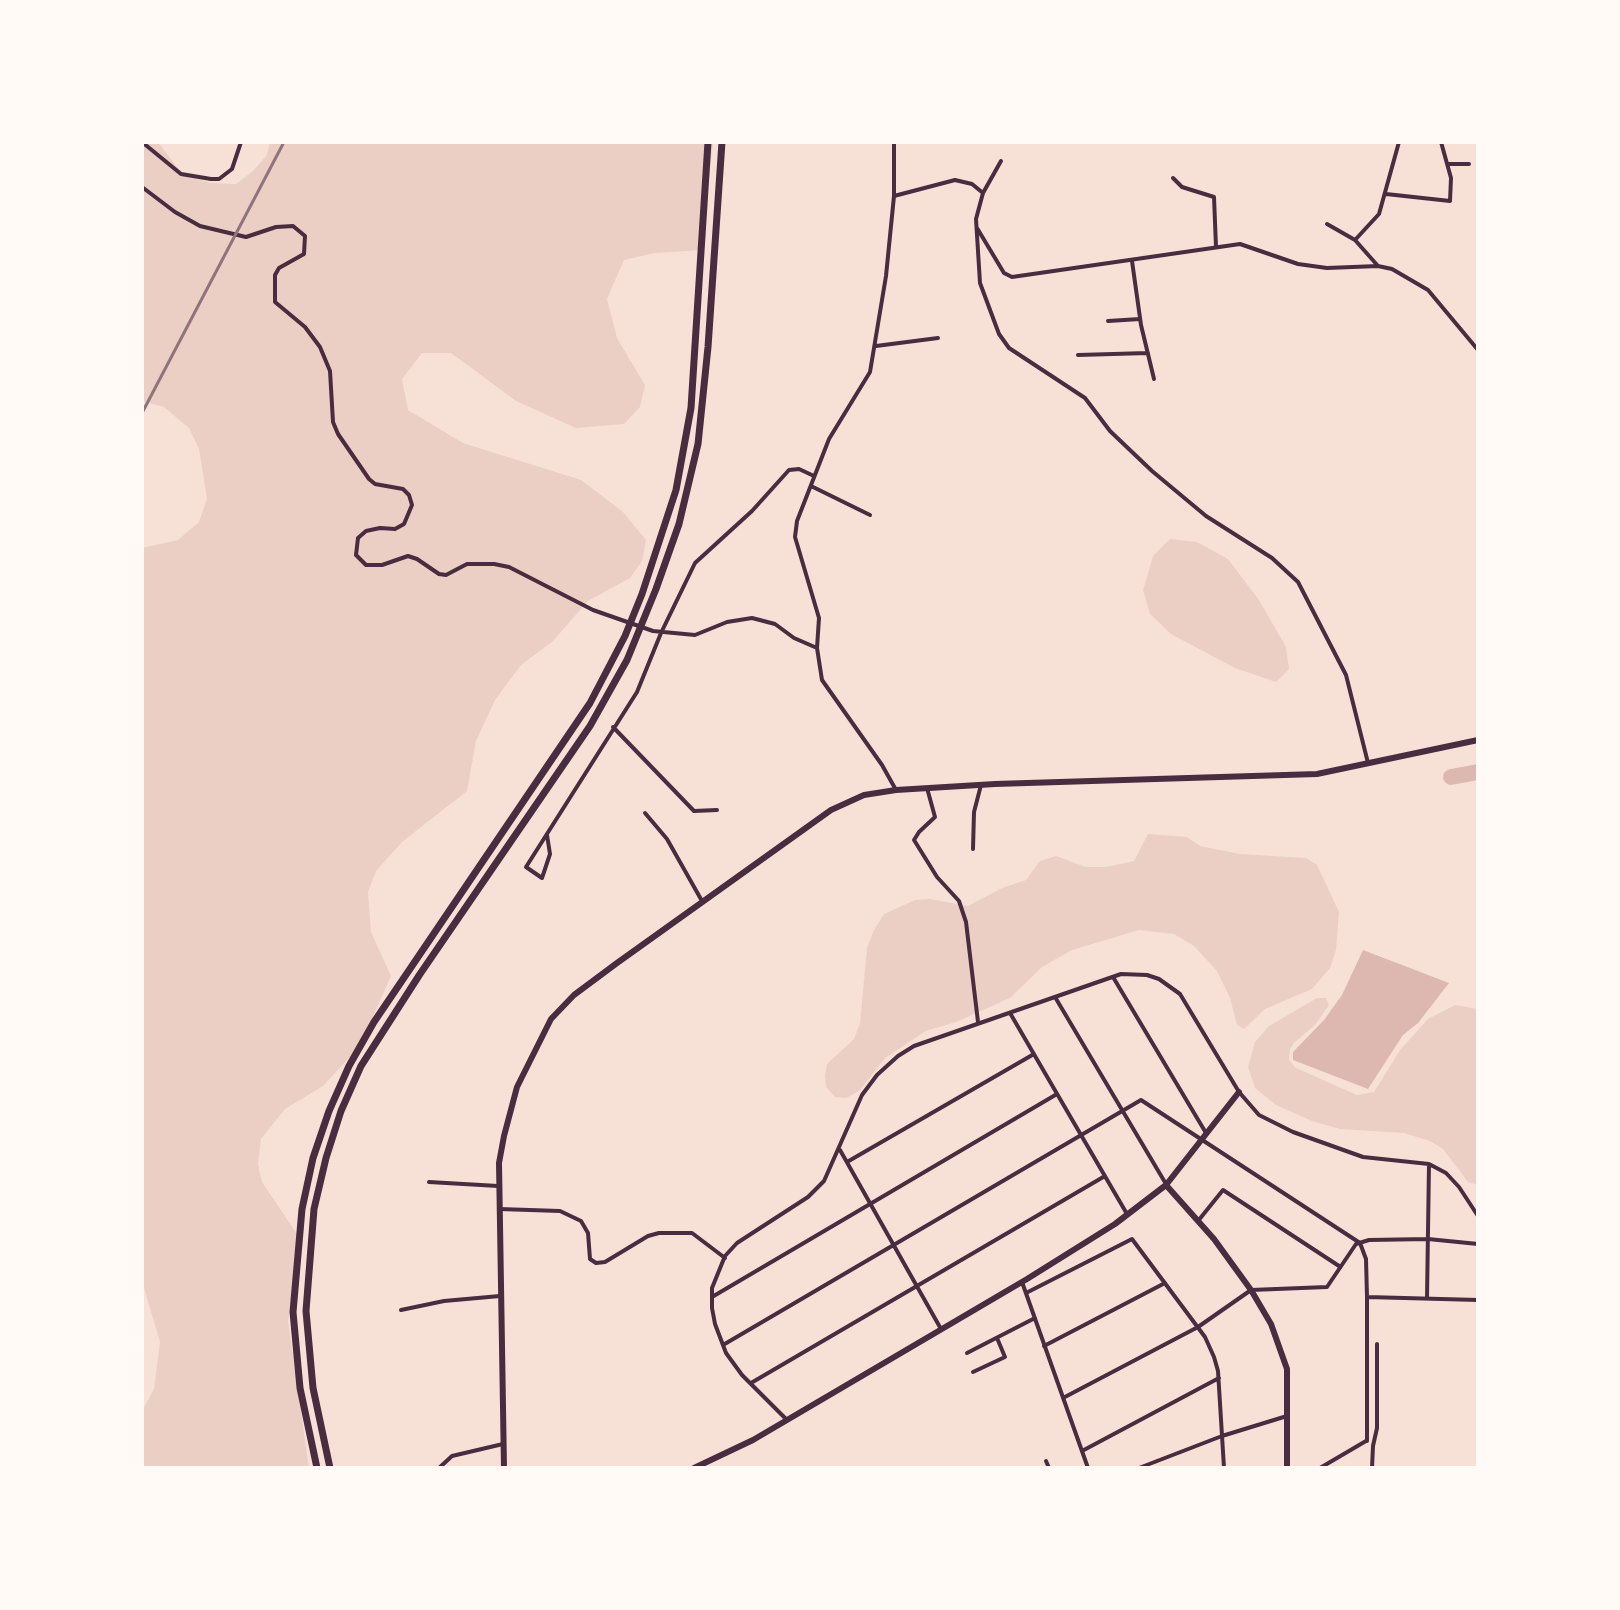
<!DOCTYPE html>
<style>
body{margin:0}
#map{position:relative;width:1620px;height:1610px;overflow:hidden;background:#f7e1d7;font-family:Montserrat,sans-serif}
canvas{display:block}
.frame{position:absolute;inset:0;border:144px solid #fffaf5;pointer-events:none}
</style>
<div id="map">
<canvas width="1620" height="1610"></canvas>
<div class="frame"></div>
</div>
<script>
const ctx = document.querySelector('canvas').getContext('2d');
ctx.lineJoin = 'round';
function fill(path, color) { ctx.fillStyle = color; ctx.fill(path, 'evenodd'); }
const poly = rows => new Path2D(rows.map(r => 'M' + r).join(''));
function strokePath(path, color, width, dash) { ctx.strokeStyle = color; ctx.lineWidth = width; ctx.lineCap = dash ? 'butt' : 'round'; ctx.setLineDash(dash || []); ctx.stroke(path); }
fill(poly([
 [142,142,158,142,183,175,211,183,236,184,253,171,267,155,270,142,713,142,702,250,655,253,624,260,607,299,617,338,645,385,640,407,624,424,576,428,516,401,451,353,422,353,402,379,408,410,463,443,581,480,623,512,646,540,642,561,630,578,588,601,553,641,521,665,495,700,476,741,467,791,402,842,376,871,368,892,371,932,391,976,360,1046,323,1086,285,1109,261,1139,258,1164,262,1182,297,1234,298,1257,288,1321,309,1468,142,1468,142,1411,154,1389,160,1342,142,1281,142,548,178,540,199,522,207,499,199,449,189,428,164,407,142,401],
 [1170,539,1197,542,1228,559,1259,600,1286,647,1289,669,1276,682,1235,668,1171,634,1150,614,1143,590,1153,556],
 [1148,834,1187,837,1200,846,1240,854,1306,858,1317,865,1339,912,1336,950,1330,968,1312,989,1265,1009,1244,1029,1237,1025,1230,998,1217,971,1194,946,1174,934,1139,930,1072,950,1042,967,1010,998,956,1022,926,1031,885,1058,859,1091,846,1098,835,1097,826,1087,825,1075,827,1064,854,1039,860,1023,867,948,874,930,884,914,915,900,930,899,968,906,1002,888,1026,880,1040,861,1056,856,1086,867,1106,867,1134,861],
 [1317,998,1326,998,1329,1005,1315,1025,1294,1043,1290,1049,1289,1060,1296,1068,1357,1095,1374,1092,1400,1050,1428,1019,1455,1005,1478,1009,1478,1185,1468,1182,1443,1149,1430,1141,1404,1133,1340,1129,1312,1121,1276,1105,1255,1088,1248,1067,1255,1042,1269,1026]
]), '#ebcfc5');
fill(poly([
 [1363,950,1449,983,1418,1023,1403,1035,1368,1089,1293,1060,1293,1052,1324,1020,1342,995]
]), '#dcb8b0');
strokePath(poly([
 [1451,777,1478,772]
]), '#dcb8b0', 16);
strokePath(poly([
 [142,142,181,174,211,179,219,179,232,169,241,142],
 [894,142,894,196,955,180,972,184,983,193,976,219,980,283,999,334,1009,348,1085,398,1110,431,1152,471,1206,516,1272,558,1298,582,1346,675,1368,763],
 [1447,164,1469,164],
 [1173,178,1182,187,1214,197,1216,247],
 [142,187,175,212,200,226,246,237,276,227,293,226,305,236,304,254,279,268,275,275,275,302,305,327,320,347,330,371,333,422,338,434,369,479,375,484,403,489,409,495,412,505,404,524,395,529,380,528,366,531,358,538,356,555,366,565,382,565,408,556,417,559,439,574,446,575,467,564,494,564,509,567,593,610,653,631,695,635,727,622,752,618,775,624,794,638,817,648],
 [983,193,1001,161],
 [1386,194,1450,201,1451,178,1441,142],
 [894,196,886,276,870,372,829,439,797,521,795,537,819,618,817,648,822,680,882,765,896,790],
 [1327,224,1355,240],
 [977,228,1004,273,1012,277,1240,244,1298,264,1327,268,1378,266,1392,269,1428,290,1478,350],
 [1132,261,1141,325,1154,379],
 [1378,266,1355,240,1379,214,1399,142],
 [1108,321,1140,319],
 [876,346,938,338],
 [1078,355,1148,353],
 [811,486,870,515],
 [613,727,694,811,717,810],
 [927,788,935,817,919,832,914,840,937,877,959,901,966,922,978,1022],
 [645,813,667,839,702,901],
 [547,835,550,854,542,878,526,867,637,692,661,633,695,563,752,511,789,470,799,469,814,476],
 [973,849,974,812,981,785],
 [1113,977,1206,1133],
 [1055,997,1166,1184],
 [1010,1013,1127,1214],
 [840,1150,941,1329],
 [847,1162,1034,1054],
 [429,1182,498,1186],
 [499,1209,560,1211,581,1221,588,1233,590,1259,596,1263,605,1262,648,1236,659,1233,692,1233,725,1258],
 [1198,1221,1223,1190,1339,1266],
 [1022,1282,1088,1468],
 [1026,1293,1132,1239,1205,1337,1214,1357,1218,1371,1224,1468],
 [712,1297,1057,1094],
 [1427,1298,1429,1164],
 [401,1310,444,1301,500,1296],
 [723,1345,1141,1100,1360,1243,1366,1259,1367,1297,1478,1300],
 [1044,1346,1165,1283],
 [967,1353,1035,1318],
 [973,1372,1005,1357,997,1338],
 [751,1383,1105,1176],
 [1063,1398,1198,1327,1251,1290,1327,1287,1356,1244,1369,1240,1428,1239,1478,1244],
 [786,1419,742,1375,726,1353,715,1324,712,1308,712,1288,725,1256,737,1243,808,1197,824,1181,862,1095,877,1075,898,1056,914,1046,1121,974,1147,975,1159,979,1180,994,1239,1092,1259,1115,1293,1132,1363,1157,1429,1164,1446,1173,1459,1187,1478,1216],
 [1367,1441,1367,1297],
 [1082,1451,1219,1378],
 [1046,1461,1049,1468],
 [439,1468,452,1456,503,1444],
 [1139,1468,1222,1436,1287,1416],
 [1320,1468,1366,1441],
 [1372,1468,1373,1446,1377,1428,1377,1344]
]), '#4a2c40', 4);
strokePath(poly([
 [1166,1185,1214,1239,1251,1290,1271,1324,1287,1369,1287,1468],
 [504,1468,499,1163,504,1136,517,1087,551,1019,574,995,617,963,831,810,864,795,896,790,995,784,1317,774,1478,740],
 [694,1468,753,1440,1027,1279,1115,1224,1166,1185,1239,1092]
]), '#4a2c40', 6);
strokePath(poly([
 [317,1468,300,1388,293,1312,302,1209,313,1158,329,1111,349,1066,374,1022,590,703,625,636,642,594,676,490,691,408,708,142],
 [330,1468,313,1388,306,1311,314,1209,326,1158,341,1111,361,1066,420,974,590,726,627,660,656,589,679,524,698,444,708,347,722,142]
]), '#4a2c40', 7);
strokePath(poly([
 [142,413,284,142]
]), '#8f747c', 3);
</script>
